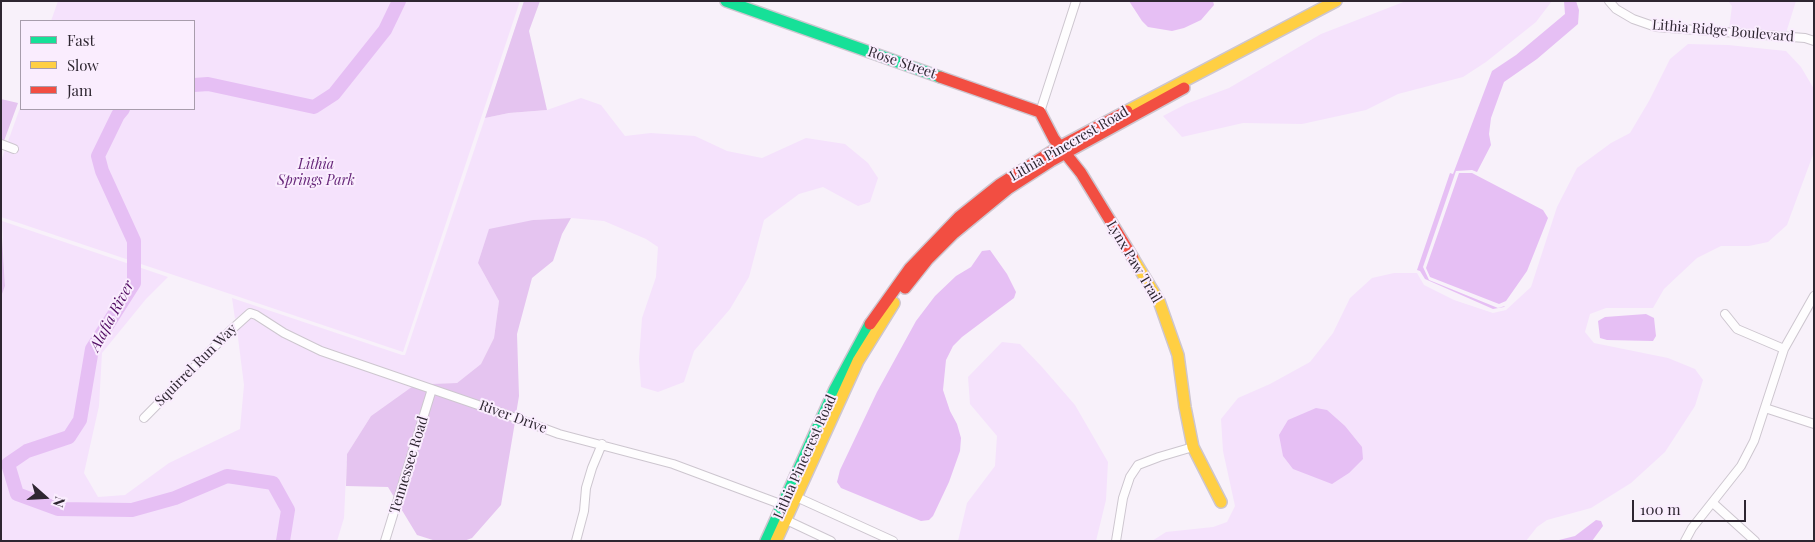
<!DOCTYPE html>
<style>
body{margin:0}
#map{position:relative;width:1815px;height:542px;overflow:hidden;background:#f8f1fa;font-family:"Playfair Display",serif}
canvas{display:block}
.frame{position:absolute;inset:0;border:2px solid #2e2631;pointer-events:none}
.legend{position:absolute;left:20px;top:20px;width:175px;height:90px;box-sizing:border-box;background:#faedfe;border:1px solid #a89dac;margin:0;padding:6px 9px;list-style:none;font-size:15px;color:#2e2631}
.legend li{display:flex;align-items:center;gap:10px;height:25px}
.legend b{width:25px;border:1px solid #a89dac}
.north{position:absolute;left:20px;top:472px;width:50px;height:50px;-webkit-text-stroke:4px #faedfe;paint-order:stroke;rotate:109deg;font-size:14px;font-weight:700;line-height:20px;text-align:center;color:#2e2631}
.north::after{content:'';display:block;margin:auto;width:18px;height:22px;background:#2e2631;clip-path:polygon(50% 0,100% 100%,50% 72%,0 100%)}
.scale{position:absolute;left:1632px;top:500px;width:114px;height:22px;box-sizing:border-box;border:2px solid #2e2631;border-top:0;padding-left:6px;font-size:15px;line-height:18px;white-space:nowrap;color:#2e2631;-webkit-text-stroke:4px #faedfe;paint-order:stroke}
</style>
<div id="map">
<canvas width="1815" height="542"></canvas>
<div class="frame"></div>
<ul class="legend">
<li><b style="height:6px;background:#16e098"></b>Fast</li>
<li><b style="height:6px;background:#ffcf43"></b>Slow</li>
<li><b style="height:6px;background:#f24e42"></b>Jam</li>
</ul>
<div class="north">N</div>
<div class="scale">100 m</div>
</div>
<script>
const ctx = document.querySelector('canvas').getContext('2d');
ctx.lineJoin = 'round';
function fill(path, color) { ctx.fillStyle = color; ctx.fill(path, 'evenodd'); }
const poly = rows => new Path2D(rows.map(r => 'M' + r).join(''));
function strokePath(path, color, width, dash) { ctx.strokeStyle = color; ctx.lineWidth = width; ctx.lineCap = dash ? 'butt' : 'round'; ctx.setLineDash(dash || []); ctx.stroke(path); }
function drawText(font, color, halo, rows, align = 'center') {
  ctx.font = font + ' "Playfair Display",serif'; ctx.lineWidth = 4; ctx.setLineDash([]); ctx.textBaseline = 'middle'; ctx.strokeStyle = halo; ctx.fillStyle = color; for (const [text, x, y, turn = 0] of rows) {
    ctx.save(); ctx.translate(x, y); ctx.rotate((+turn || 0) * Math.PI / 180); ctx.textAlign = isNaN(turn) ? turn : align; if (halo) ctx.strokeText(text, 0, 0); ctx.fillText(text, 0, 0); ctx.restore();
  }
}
fill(poly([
 [58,1,520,1,403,352,1,217,1,161,21,105,21,109,194,109,194,21,51,21],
 [1406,1,1552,1,1536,22,1486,62,1463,77,1398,94,1366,110,1302,124,1243,123,1182,137,1163,116,1186,104,1229,88,1321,34],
 [1728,1,1796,1,1786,33,1729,29,1732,6],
 [1688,44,1728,45,1786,51,1801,67,1814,89,1814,152,1787,225,1768,242,1749,246,1721,246,1697,258,1664,289,1653,308,1606,308,1590,314,1585,332,1594,343,1668,358,1695,369,1703,380,1695,406,1665,452,1631,483,1591,508,1547,520,1537,527,1526,541,1152,541,1166,532,1213,527,1227,522,1235,506,1223,451,1221,419,1238,398,1270,384,1310,362,1333,333,1350,298,1372,278,1394,273,1417,273,1424,285,1454,300,1493,313,1506,310,1531,287,1557,207,1577,168,1611,143,1630,133,1649,101,1670,59],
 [581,98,601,105,625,136,651,133,695,136,727,151,762,158,806,138,845,144,868,163,878,178,870,202,858,206,823,187,799,194,764,220,749,277,730,309,694,351,684,382,658,392,641,387,639,359,642,318,656,277,658,247,646,239,604,221,571,218,533,220,478,263,499,301,494,338,481,364,457,383,429,384,322,348,286,330,250,308,246,309,246,311,235,319,232,298,402,355,405,355,485,118,509,113,547,110],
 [2,221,168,277,146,299,102,353,99,406,84,473,98,497,125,495,169,463,240,429,244,385,237,330,251,318,282,337,319,355,413,386,371,416,347,454,344,518,337,541,1,541,1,297,5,286],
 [1002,342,1020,344,1042,367,1075,405,1108,462,1106,500,1096,541,958,541,967,503,995,466,997,436,970,404,968,377]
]), '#f5e2fc');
fill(poly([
 [524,1,540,1,529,31,547,110,509,113,485,118],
 [1,99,18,103,4,141,1,140],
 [571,218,562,234,553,261,532,278,517,334,519,396,516,414,429,384,457,383,481,364,494,338,499,301,478,263,489,229,533,220],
 [1,221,5,286,1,297],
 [413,386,427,391,394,497,388,487,346,486,347,454,371,416],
 [435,394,515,422,501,505,472,538,464,541,436,541,417,535,400,507]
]), '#e5c4f0');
fill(poly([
 [1129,1,1213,1,1214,5,1201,20,1184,28,1172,31,1148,27,1142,21],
 [1564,1,1576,1,1579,10,1578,24,1537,59,1504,82,1491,118,1489,134,1491,145,1477,172,1472,170,1456,171,1423,267,1429,280,1498,308,1505,306,1504,307,1493,309,1425,279,1420,271,1417,270,1450,173,1453,174,1492,71,1516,55,1565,14],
 [1459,173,1472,173,1543,210,1548,218,1527,271,1506,301,1499,304,1430,277,1426,268],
 [990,250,1007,274,1016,292,1014,298,962,337,953,346,946,360,943,390,950,411,957,424,961,438,960,451,949,482,933,516,929,520,921,521,841,488,837,482,840,470,877,392,916,321,935,296,956,276,971,267,982,251],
 [1646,314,1654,318,1656,336,1653,341,1607,340,1600,338,1598,321,1605,317],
 [1316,408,1327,410,1345,426,1362,447,1363,459,1349,473,1332,484,1293,469,1283,456,1279,435,1288,420],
 [1596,520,1601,521,1603,526,1592,541,1555,541,1575,536]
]), '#e6bff4');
strokePath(poly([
 [194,85,208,84,314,107,334,94,385,30,399,1],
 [123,109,118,115,98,156,102,171,134,241,134,283,92,349,80,420,69,437,27,451,8,464,17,494,58,509,132,510,175,498,227,476,273,483,288,510,283,541]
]), '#e6bff4', 14);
const street = poly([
 [1609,1,1616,9,1633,19,1656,27,1805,38,1814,41],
 [1040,112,1076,1],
 [1,144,14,149],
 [1725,314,1737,329,1784,349],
 [1765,408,1814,424],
 [144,418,230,331,250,313,256,315,284,333,321,351,513,417,559,434,673,464,783,505],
 [792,495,893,541],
 [1713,503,1755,541],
 [782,518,831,541],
 [385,541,432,389],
 [576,541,584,511,586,488,592,468,602,444],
 [1116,541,1123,498,1130,477,1138,465,1159,457,1193,447],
 [1685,541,1692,528,1741,466,1754,441,1784,349,1814,296]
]);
const fast = poly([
 [726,1,940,77],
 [766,541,835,389,870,324]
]);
const slow = poly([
 [1127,111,1336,1],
 [1133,258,1159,301,1178,355,1185,407,1193,447,1221,502],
 [776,541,858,361,894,303]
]);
const jam = poly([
 [940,77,1040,112,1054,139,1081,173,1133,258],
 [905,288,928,259,953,234,1009,188,1051,161,1184,88],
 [870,324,910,268,959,217,999,185,1059,147,1127,111]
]);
strokePath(street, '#cdc6cf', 10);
strokePath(fast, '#cdc6cf', 14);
strokePath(slow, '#cdc6cf', 14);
strokePath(jam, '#cdc6cf', 14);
strokePath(street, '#fefdfe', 8);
strokePath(fast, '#16e098', 11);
strokePath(slow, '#ffcf43', 11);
strokePath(jam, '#f24e42', 11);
drawText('14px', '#2e2631', '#faedfe', [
 ["Lithia Ridge Boulevard",1723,31,5],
 ["Rose Street",902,63,19],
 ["Lithia Pinecrest Road",1069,144,-30],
 ["Lynx Paw Trail",1134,262,59],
 ["Squirrel Run Way",196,365,-45],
 ["River Drive",513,417,20],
 ["Lithia Pinecrest Road",805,457,-66],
 ["Tennessee Road",409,465,-73]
]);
drawText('italic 14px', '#662679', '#faedfe', [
 ["Lithia",316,165],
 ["Springs Park",316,181]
]);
drawText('italic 15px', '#500b62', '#faedfe', [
 ["Alafia River",112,316,-62]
]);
</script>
